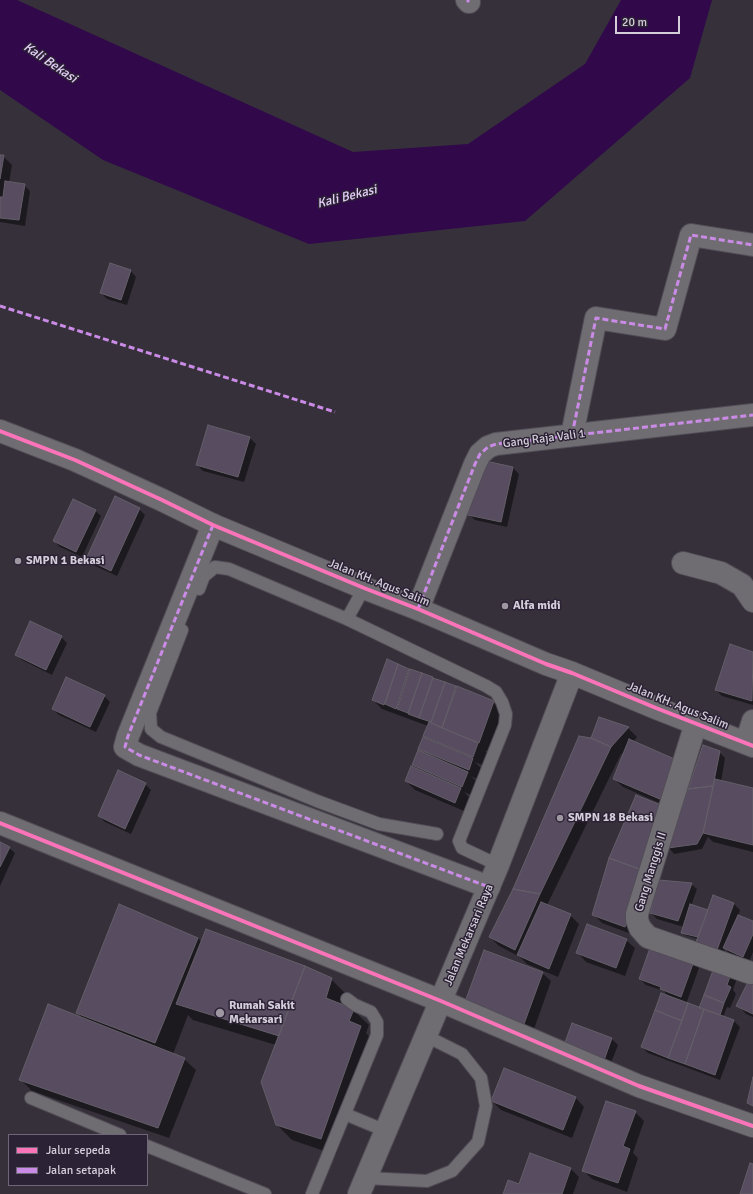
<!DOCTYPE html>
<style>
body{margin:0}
#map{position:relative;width:753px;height:1194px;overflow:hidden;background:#36303b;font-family:Signika,sans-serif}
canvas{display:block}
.legend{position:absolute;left:8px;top:1134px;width:140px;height:52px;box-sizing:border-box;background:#2c2235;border:1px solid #6f6777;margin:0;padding:5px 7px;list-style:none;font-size:12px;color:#d4ceda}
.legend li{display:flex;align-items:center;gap:8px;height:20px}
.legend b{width:20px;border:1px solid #6f6777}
.scale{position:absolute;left:615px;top:16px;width:65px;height:18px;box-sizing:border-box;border:2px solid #d4ceda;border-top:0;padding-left:5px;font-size:12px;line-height:14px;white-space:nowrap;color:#d4ceda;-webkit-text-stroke:3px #2c2235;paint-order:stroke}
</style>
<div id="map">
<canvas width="753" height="1194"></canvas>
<ul class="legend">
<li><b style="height:5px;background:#fb73b8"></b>Jalur sepeda</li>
<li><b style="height:5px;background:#ca8be6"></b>Jalan setapak</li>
</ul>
<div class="scale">20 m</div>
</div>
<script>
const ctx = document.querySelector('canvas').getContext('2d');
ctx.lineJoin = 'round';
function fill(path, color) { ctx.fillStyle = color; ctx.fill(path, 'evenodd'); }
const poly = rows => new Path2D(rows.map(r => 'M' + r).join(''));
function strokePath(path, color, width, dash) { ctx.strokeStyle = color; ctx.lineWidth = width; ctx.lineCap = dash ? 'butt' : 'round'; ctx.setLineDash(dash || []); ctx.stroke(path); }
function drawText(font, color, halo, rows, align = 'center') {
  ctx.font = font + ' Signika,sans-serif'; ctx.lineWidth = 3; ctx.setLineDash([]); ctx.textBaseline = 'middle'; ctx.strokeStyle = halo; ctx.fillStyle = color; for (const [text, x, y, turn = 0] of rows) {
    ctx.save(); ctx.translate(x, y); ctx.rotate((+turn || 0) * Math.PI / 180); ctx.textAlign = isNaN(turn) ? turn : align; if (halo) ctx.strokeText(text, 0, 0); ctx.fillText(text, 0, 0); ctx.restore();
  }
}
fill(poly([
 [0,0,17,0,353,152,468,144,585,64,621,0,712,0,690,78,525,221,309,244,103,160,0,90]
]), '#31094b');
fill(poly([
 [0,156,3,156,12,165,9,183,24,185,30,191,25,226,0,222],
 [131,271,136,277,127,305,107,299,101,293],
 [209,427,250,438,256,444,244,482,203,471,197,465],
 [482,461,513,468,519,474,507,527,475,520,469,514],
 [139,509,145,515,117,576,93,565,88,559],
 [95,510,101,516,82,557,60,547,54,541],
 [61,637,67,643,52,675,22,660,16,655],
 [730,646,753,653,753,705,722,696,716,690],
 [387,661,494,702,503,711,487,751,485,751,487,753,482,765,475,762,481,768,477,779,471,776,476,781,471,795,464,792,469,797,464,811,415,790,406,781,424,738,430,741,425,735,428,726,382,709,373,700],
 [104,696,110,702,96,732,59,715,53,709],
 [600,719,628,728,637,737,633,742,671,808,623,787,614,779,626,749,620,756,547,905,570,915,579,924,558,977,527,964,520,957,499,946,490,937,592,739],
 [719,752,725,758,721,782,753,789,753,852,713,842,708,837,702,849,674,854,669,848],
 [145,784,151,790,131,834,105,822,99,816],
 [0,843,9,848,15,853,0,886],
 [610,858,634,935,602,923,593,914],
 [691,884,697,889,691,906,708,911,713,897,734,904,740,910,738,916,753,922,753,952,749,962,730,954,725,949,723,955,703,948,697,942,698,939,685,935,682,932,684,927,657,919,651,913],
 [198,938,202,942,331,979,347,995,344,1006,353,1010,369,1025,366,1033,376,1043,336,1155,292,1140,276,1124,276,1045,193,1020,188,1015,173,1054,184,1059,196,1070,169,1138,32,1091,20,1079,83,1019,77,1012],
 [626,940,635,948,625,976,586,962,578,953],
 [693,962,699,968,686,1004,700,1009,731,972,737,978,733,990,736,994,730,1008,727,1007,723,1017,734,1021,740,1027,720,1080,648,1053,642,1047,670,998,664,991,646,985,640,979],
 [542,973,551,981,533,1032,474,1010],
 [753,982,753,1017,746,1014,738,1005],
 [612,1039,618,1045,609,1068,570,1054],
 [576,1098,584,1107,572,1138,501,1110,492,1101],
 [635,1112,644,1121,633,1153,638,1158,627,1192,592,1179,583,1170],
 [570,1168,579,1177,573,1194,504,1194,519,1186]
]), '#0007');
const building = poly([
 [0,155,4,155,0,179,0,155],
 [5,181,25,184,19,220,0,218,0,197,3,197,5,181],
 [110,263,131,270,121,300,100,293,110,263],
 [208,425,250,437,238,477,196,465,208,425],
 [481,460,513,467,501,522,468,515,481,460],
 [115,496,140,508,111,571,86,559,115,496],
 [73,499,96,510,76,552,53,541,73,499],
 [30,621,62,636,46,670,15,655,30,621],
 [730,644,753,652,752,701,715,690,730,644],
 [387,659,398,664,384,705,372,700,387,659],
 [398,664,409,669,396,709,385,704,398,664],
 [410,669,422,673,408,713,397,709,410,669],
 [422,673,433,677,419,718,408,714,422,673],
 [66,677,105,695,90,727,52,709,66,677],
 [433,678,445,682,431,722,419,718,433,678],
 [445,682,456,686,442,728,431,723,445,682],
 [457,686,494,701,479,743,442,728,457,686],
 [599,717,629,727,611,747,591,738,599,717],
 [429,722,478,743,473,757,423,736,429,722],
 [579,736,591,738,611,747,540,894,513,889,579,736],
 [423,737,473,758,469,770,418,749,423,737],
 [629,739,679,761,662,800,613,779,629,739],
 [703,745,720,751,713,786,688,789,703,745],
 [418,750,468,772,462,787,412,765,418,750],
 [411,766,461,788,455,803,405,781,411,766],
 [118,770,146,783,125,829,98,816,118,770],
 [715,779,753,788,753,845,703,833,715,779],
 [713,786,703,833,697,844,668,848,688,789,713,786],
 [636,795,666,807,642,870,609,858,636,795],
 [0,842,10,847,0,867,0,842],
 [609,858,642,870,625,927,592,915,609,858],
 [659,880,692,883,678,921,650,913,659,880],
 [513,889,540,894,515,950,489,937,513,889],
 [713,895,734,903,717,950,696,942,713,895],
 [541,902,571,914,549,969,517,955,541,902],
 [119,904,198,938,155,1043,76,1013,119,904],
 [690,904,708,910,698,937,681,933,690,904],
 [738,915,753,921,753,934,743,957,723,948,738,915],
 [587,924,627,939,616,968,576,953,587,924],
 [206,929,305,966,279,1036,176,1004,206,929],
 [651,945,694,961,681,997,660,989,661,987,639,979,651,945],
 [484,950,543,972,524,1024,465,1002,484,950],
 [715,965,732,971,727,985,731,987,724,1003,704,995,715,965],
 [305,966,332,978,326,998,354,1009,349,1021,361,1026,321,1139,276,1125,261,1082,305,966],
 [753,981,753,1014,736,1006,748,982,753,981],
 [661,993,688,1003,682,1021,655,1010,661,993],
 [704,995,724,1003,720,1015,699,1008,704,995],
 [688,1003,704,1009,685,1064,668,1058,688,1003],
 [48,1004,185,1058,158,1128,19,1080,48,1004],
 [704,1009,734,1020,715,1075,685,1064,704,1009],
 [655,1010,682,1021,668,1058,641,1047,655,1010],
 [572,1023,612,1038,603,1063,563,1048,572,1023],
 [504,1068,576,1097,563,1130,491,1101,504,1068],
 [753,1077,753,1106,747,1103,753,1077],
 [606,1101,636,1111,623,1146,630,1149,618,1183,582,1171,606,1101],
 [530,1153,571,1168,562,1194,503,1194,508,1180,519,1184,530,1153],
 [750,1163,753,1164,753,1194,740,1194,750,1163]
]);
fill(building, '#584d60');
strokePath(building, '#635e68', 1);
const service = poly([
 [199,589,204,576,215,567,229,569,347,619,486,686,496,692,502,702,506,714,505,725,459,841,462,848,498,865],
 [347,619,364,588],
 [182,630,150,713,151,729,161,737,317,801,379,824,437,834],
 [31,1098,120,1135],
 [345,1114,386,1131],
 [147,1146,265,1194],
 [365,1178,427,1181,452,1171,478,1142,486,1106,481,1078,462,1054,426,1036],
 [312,1194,377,1035,377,1022,371,1012,355,1005,347,999]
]);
const minor = poly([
 [467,0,469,2],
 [572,435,596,318,665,329,691,235,753,245],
 [213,525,128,736,125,747,139,755,489,887],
 [683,563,721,573,742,585,753,601],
 [418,609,475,464,480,454,488,447,496,444,753,415],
 [696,723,637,914,637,920,640,928,648,937,751,973],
 [746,743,753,721],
 [0,823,441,1001,639,1086,753,1126]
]);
const tertiary = poly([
 [0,431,75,460,162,500,213,525,364,588,418,609,546,664,572,673,656,708,753,746],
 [359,1194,498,865,572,673]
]);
strokePath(service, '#524d57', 14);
strokePath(minor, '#524d57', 24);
strokePath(tertiary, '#524d57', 24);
strokePath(service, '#706d72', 12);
strokePath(minor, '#706d72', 22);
strokePath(tertiary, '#706d72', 22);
strokePath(poly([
 [467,0,469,2],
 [0,306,335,412],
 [572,435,596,318,665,329,691,235,753,245],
 [213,525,128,736,125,747,139,755,489,887],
 [418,609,475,464,480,454,488,447,496,444,753,415]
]), '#ca8be6', 3, [6, 3]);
strokePath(poly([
 [0,431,75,460,162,500,213,525,364,588,418,609,546,664,572,673,656,708,753,746],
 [0,823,441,1001,639,1086,753,1126]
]), '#fb73b8', 4);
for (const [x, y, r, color] of [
 [18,561,4,"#9d97a2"],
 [505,606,4,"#9d97a2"],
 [560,818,4,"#9d97a2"],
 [220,1013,5,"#9d97a2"]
]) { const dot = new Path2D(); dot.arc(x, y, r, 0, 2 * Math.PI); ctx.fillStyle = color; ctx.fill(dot); strokePath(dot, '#2c2235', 1.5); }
drawText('12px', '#d4ceda', '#2c2235', [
 ["Gang Raja Vali 1",544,439,-7],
 ["Jalan KH. Agus Salim",379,583,22],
 ["Jalan KH. Agus Salim",678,706,22],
 ["Gang Manggis II",651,872,-73],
 ["Jalan Mekarsari Raya",469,935,-67]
]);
drawText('bold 12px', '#d4ceda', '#2c2235', [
 ["SMPN 1 Bekasi",26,561],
 ["Alfa midi",513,606],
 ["SMPN 18 Bekasi",568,818],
 ["Rumah Sakit",229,1006],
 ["Mekarsari",229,1020]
], 'left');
drawText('italic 13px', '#e4cff9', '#2c2235', [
 ["Kali Bekasi",50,63,34],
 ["Kali Bekasi",347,197,-14]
]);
</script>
